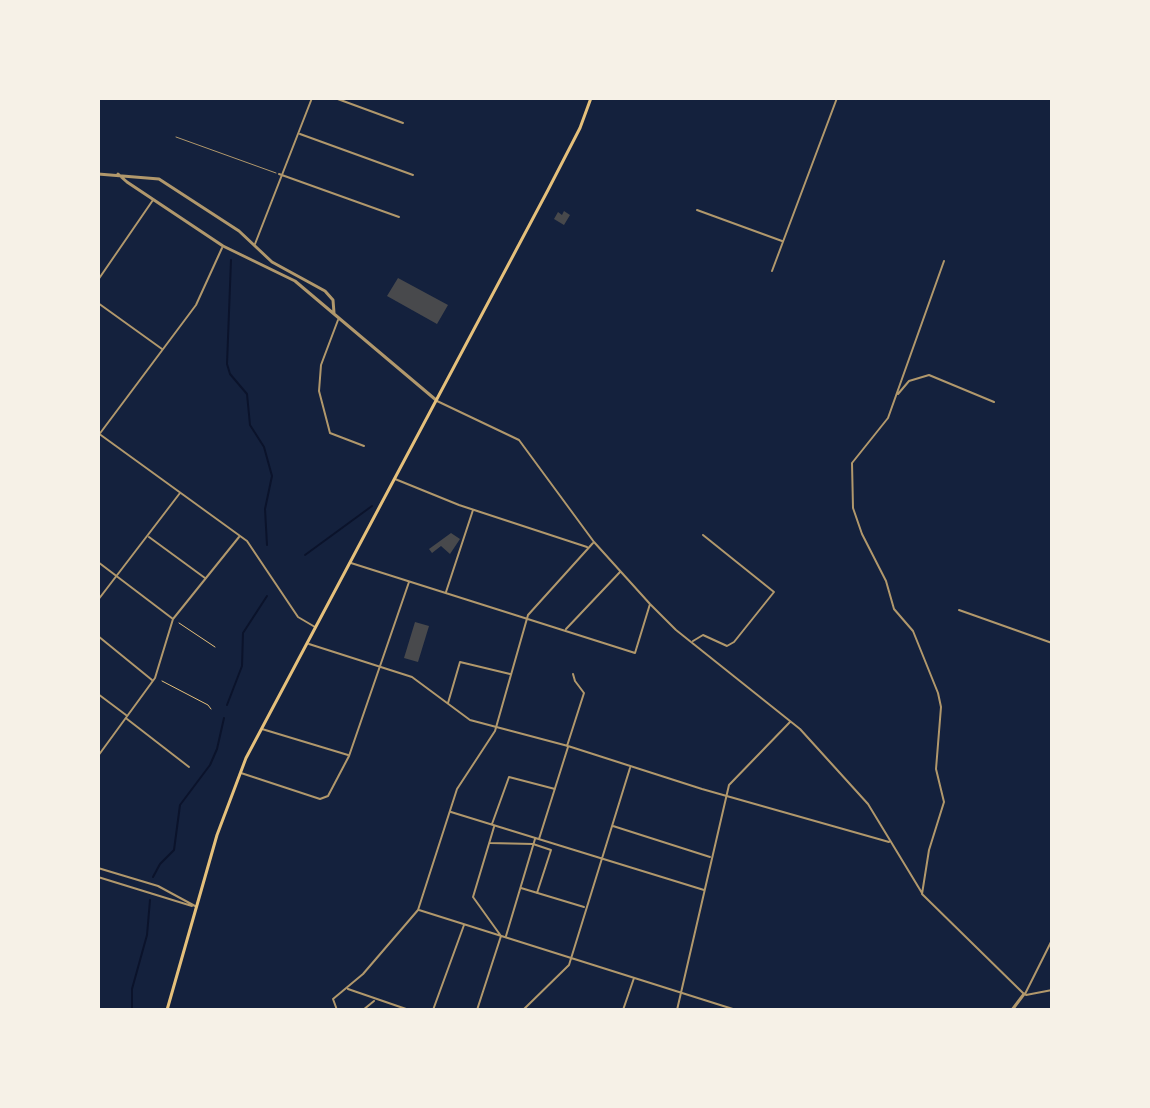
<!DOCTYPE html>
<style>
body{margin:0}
#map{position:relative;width:1150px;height:1108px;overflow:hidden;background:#14213d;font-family:"Fira Sans Condensed",sans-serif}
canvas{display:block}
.frame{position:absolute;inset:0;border:100px solid #f6f1e7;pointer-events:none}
</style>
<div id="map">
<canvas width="1150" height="1108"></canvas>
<div class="frame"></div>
</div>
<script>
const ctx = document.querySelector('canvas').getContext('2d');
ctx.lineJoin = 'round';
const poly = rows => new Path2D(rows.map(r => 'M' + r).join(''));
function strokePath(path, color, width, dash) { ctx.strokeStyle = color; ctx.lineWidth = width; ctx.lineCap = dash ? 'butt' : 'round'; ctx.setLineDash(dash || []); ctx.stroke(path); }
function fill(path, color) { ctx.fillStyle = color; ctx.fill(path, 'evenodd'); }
strokePath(poly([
 [231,260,227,364,230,374,247,394,250,425,264,447,272,476,265,509,267,545],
 [305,555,372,506],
 [227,705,242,666,243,633,267,596],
 [153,877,160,864,174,850,180,805,210,765,217,749,224,718],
 [132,1010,132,989,147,935,150,900]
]), '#0b132b', 2);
fill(poly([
 [564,211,570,215,564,225,554,219,558,212,562,215],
 [398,278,448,305,437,324,387,296],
 [451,533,460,539,450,554,441,546,432,553,429,549],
 [415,622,429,626,418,662,404,658]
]), '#48494c');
strokePath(poly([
 [179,623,215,647],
 [162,681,208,705,211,709]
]), '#e5c07b', 1);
strokePath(poly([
 [176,137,276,173]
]), '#b1986c', 1);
strokePath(poly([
 [335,98,403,123],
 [300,134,413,175],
 [279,174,399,217],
 [697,210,782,241],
 [255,244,312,98],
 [944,261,888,418,852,463,853,508,862,534,886,581,894,609,913,631,938,693,941,707,936,769,944,802,929,850,922,894,1024,994],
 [772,271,837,98],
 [98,280,153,200],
 [98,303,162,349],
 [338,320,321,365,319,391,330,433,364,446],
 [898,394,909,381,929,375,994,402],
 [437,401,519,440,594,542,650,604,676,630,800,729,868,804,922,893],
 [98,433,247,541,298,617,315,627],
 [98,436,196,305,222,248],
 [395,479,459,505,587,547],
 [149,537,205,578],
 [98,562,173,619],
 [351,563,635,653,650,604],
 [446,592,473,510],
 [98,600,180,493],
 [959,610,1052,643],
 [566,629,620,572],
 [98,636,152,680],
 [693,641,703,635,727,646,734,642,774,592,703,535],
 [309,644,412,677,470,720,568,746,702,789,889,842],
 [98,694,126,715],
 [448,703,460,662,510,674],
 [127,719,189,767],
 [262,729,348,755],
 [567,746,584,693,575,681,573,674],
 [98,756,155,678,173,619,239,537],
 [241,773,320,799,328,796,349,756,409,582],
 [451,812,704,890],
 [492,824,509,777,555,789],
 [613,826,710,857],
 [539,839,568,747],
 [490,843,533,844,551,850,537,893],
 [98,868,158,886,195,906],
 [98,877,192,906],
 [521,888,584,907],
 [419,910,736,1010],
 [506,936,535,839],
 [348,989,409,1010],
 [1025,994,1052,940],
 [1026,995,1052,990],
 [337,1010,333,999,363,974,418,910,457,789,495,731,528,615,593,543],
 [363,1010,374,1001],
 [433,1010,464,925],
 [477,1010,501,936,473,897,494,827],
 [523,1010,569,965,630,768],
 [623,1010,634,978],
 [677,1010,729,785,790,722]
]), '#b1986c', 2);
strokePath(poly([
 [98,174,159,179,239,231,272,262,325,291,333,300,334,313],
 [118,174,127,182,223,246,295,281,436,400],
 [1012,1010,1024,994]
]), '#b1986c', 3);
strokePath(poly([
 [167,1010,217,835,246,758,548,190,580,128,591,98]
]), '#e5c07b', 3);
</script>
